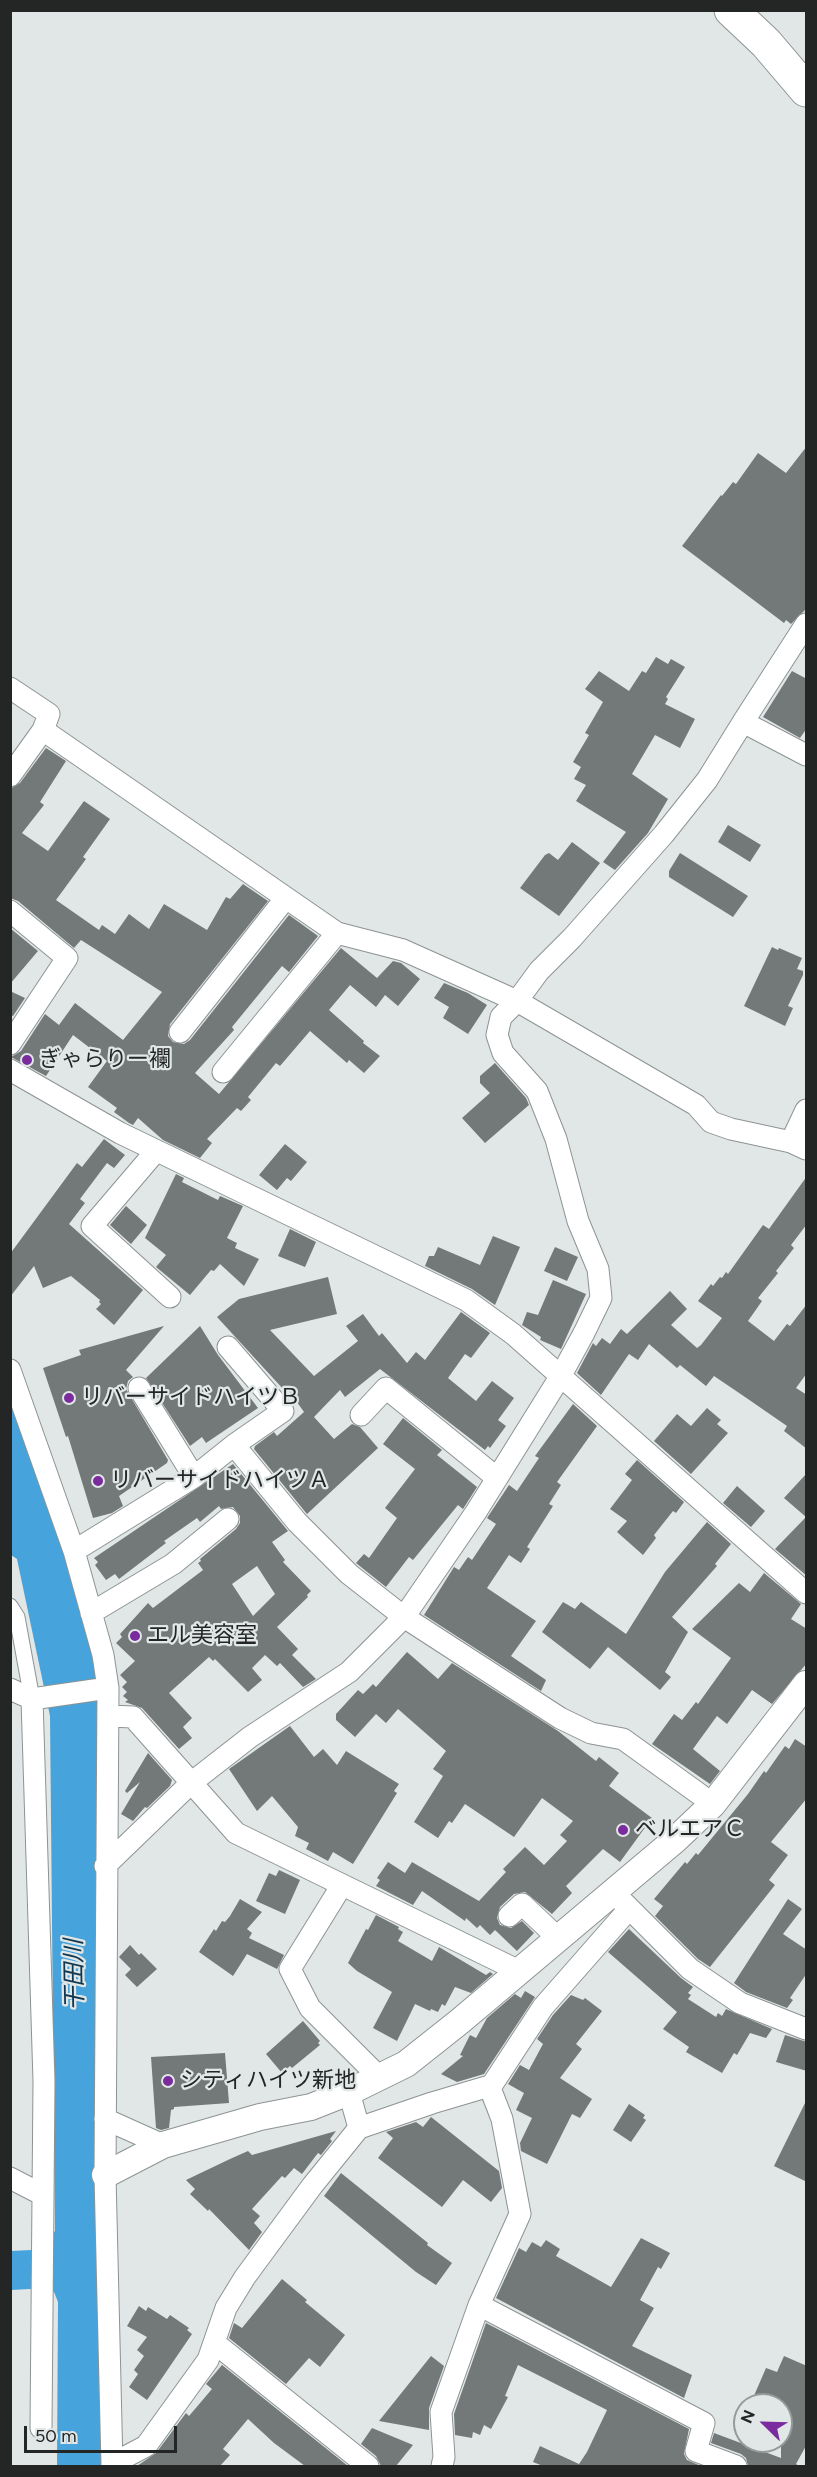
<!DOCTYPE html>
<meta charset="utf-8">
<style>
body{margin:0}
#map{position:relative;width:817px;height:2477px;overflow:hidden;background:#e1e7e7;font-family:Figtree,sans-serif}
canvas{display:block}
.frame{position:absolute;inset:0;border:12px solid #242626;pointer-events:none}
.north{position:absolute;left:733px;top:2393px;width:60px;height:60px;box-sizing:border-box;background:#e1e7e7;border:2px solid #959a9a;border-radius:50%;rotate:293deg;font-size:16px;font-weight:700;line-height:24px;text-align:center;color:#242626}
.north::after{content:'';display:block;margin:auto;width:21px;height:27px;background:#7a2b9d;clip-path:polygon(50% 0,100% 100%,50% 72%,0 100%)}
.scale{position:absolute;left:24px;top:2426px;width:153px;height:27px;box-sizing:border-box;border:3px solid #242626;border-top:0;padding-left:8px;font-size:18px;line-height:21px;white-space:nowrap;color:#242626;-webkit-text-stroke:4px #e1e7e7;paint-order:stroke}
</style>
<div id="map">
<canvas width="817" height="2477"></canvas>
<div class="frame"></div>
<div class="north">N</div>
<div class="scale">50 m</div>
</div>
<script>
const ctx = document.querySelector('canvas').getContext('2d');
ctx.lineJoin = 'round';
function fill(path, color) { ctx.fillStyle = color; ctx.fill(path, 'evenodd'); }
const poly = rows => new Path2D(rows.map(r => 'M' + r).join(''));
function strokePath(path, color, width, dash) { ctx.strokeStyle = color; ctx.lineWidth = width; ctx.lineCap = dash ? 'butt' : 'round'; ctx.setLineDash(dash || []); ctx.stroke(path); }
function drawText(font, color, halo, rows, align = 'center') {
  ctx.font = font + ' Figtree,"Noto Sans JP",sans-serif'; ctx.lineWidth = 4.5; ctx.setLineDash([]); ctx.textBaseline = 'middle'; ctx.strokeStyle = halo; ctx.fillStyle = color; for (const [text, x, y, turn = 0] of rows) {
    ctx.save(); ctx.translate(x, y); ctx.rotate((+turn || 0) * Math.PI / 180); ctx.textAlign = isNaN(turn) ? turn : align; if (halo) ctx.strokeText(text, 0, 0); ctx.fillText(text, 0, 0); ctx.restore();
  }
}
fill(poly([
 [10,1385,83,1602,100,1676,106,2466,57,2466,58,2302,54,2292,48,2288,11,2290,11,2251,31,2250,47,2241,55,2231,50,1716,17,1559,11,1555]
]), '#47a3dc');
fill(poly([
 [807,446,807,608,791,624,786,620,784,623,682,546,721,495,722,496,733,482,736,484,758,453,786,473],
 [656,657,668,664,671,659,685,667,666,697,668,699,665,704,695,719,680,748,655,735,632,774,668,799,648,833,615,870,603,862,626,832,576,801,586,785,574,779,581,767,573,762,589,735,585,733,603,702,585,689,599,671,629,691,642,671,646,673],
 [792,671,807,679,807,728,800,738,763,717],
 [46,748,66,761,40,802,44,805,22,833,48,851,84,801,110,819,83,857,86,859,56,900,99,930,102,925,115,934,129,914,149,929,164,904,207,930,226,897,230,899,243,884,268,901,170,1024,168,1036,173,1042,184,1044,190,1040,289,915,318,936,289,972,282,966,232,1027,234,1030,195,1073,219,1094,341,948,377,978,393,961,401,963,420,979,398,1006,385,995,376,1007,350,985,329,1010,364,1041,363,1043,380,1056,364,1073,349,1060,347,1063,310,1031,280,1066,276,1063,248,1097,251,1100,241,1111,237,1108,207,1139,212,1143,200,1158,163,1140,138,1118,133,1125,129,1123,114,1112,117,1108,88,1087,107,1061,73,1035,46,1076,11,1057,21,1051,45,1014,59,1025,75,1003,123,1040,162,992,81,940,74,948,18,901,10,898,10,789,20,783],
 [728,825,761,845,750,862,718,842],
 [572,842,600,863,559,916,520,888,545,855,549,853,558,860],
 [680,853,748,896,733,917,669,877,669,871],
 [10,928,38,951,10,984],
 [772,947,778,950,779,948,802,958,797,969,803,971,803,975,788,1006,793,1008,785,1026,744,1006],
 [444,983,468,993,487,1005,468,1034,443,1018,449,1007,434,998],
 [10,991,25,998,13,1016,10,1015],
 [495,1063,526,1098,529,1105,485,1143,462,1118,490,1093,480,1083,480,1076],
 [104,1139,125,1155,114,1168,107,1163,80,1199,85,1203,69,1224,143,1290,114,1325,96,1309,101,1304,99,1302,100,1300,71,1276,43,1288,34,1266,10,1297,10,1254,77,1163,82,1167],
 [285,1144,307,1162,291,1181,287,1178,277,1190,259,1175],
 [176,1174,184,1178,182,1182,218,1200,220,1196,243,1206,227,1238,237,1243,235,1248,259,1259,244,1286,220,1264,214,1271,211,1270,190,1295,156,1267,166,1255,145,1238],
 [807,1176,807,1224,791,1245,794,1248,776,1271,778,1273,758,1298,762,1301,748,1321,774,1341,787,1324,790,1326,807,1304,807,1373,796,1388,807,1395,807,1449,784,1431,787,1426,745,1397,714,1376,706,1386,680,1365,677,1368,649,1344,638,1360,629,1354,601,1395,577,1373,593,1343,596,1346,602,1338,610,1344,621,1329,627,1334,670,1291,687,1309,671,1325,697,1348,701,1345,722,1318,698,1301,711,1284,713,1286,720,1277,722,1278,726,1272,728,1274,763,1225,769,1229],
 [126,1206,147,1225,131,1244,110,1225],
 [290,1229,316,1242,305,1267,278,1256],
 [493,1236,520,1247,495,1305,472,1289,425,1266,429,1256,434,1256,438,1247,480,1265],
 [555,1247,578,1257,567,1281,544,1271],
 [328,1277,337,1314,270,1330,314,1376,358,1341,346,1326,363,1314,379,1336,382,1333,407,1363,416,1352,425,1360,461,1312,490,1333,471,1358,465,1354,448,1378,476,1401,492,1381,514,1398,498,1420,506,1426,490,1448,488,1446,485,1450,380,1369,345,1397,340,1390,314,1417,334,1439,352,1424,360,1427,378,1448,307,1514,254,1449,255,1446,274,1432,277,1436,304,1412,287,1388,284,1390,217,1317,239,1299],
 [553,1280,586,1294,561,1349,540,1340,541,1337,522,1325,527,1312,538,1315],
 [164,1326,126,1370,133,1377,128,1381,126,1389,168,1460,167,1463,119,1496,123,1506,112,1513,93,1518,68,1436,66,1437,43,1368,81,1355,79,1350],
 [200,1326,218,1355,258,1408,206,1443,202,1437,190,1446,146,1378],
 [573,1404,597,1426,557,1482,561,1485,549,1504,553,1506,527,1547,530,1549,521,1563,509,1555,487,1588,536,1621,511,1656,546,1680,541,1691,424,1615,454,1567,459,1570,468,1557,472,1560,496,1524,487,1518,509,1485,517,1491,539,1458,535,1456],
 [707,1408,721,1420,717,1424,728,1433,691,1474,654,1441,677,1414,691,1426],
 [403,1418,442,1450,437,1455,477,1487,463,1509,458,1505,413,1560,409,1557,386,1587,356,1563,364,1554,369,1558,397,1518,385,1508,415,1469,383,1444],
 [637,1460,684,1502,676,1513,673,1511,654,1535,656,1538,643,1555,617,1532,627,1521,610,1509,632,1480,625,1474],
 [233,1464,288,1531,272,1542,285,1560,283,1562,311,1591,307,1595,308,1597,277,1627,298,1649,292,1655,316,1679,303,1687,280,1663,277,1666,265,1655,252,1668,262,1680,248,1692,215,1659,213,1661,209,1657,169,1693,192,1718,183,1727,192,1738,179,1749,142,1708,125,1702,128,1700,123,1696,127,1692,122,1687,127,1682,120,1675,135,1661,116,1643,122,1637,120,1634,148,1603,153,1608,203,1570,198,1563,201,1561,200,1559,236,1529,240,1523,240,1516,233,1507,221,1509,219,1506,200,1522,197,1518,164,1541,166,1543,119,1579,115,1574,106,1580,95,1565,98,1562,94,1558],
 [257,1566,275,1594,253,1616,232,1584],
 [807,1473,807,1576,775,1549,806,1517,784,1498],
 [737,1486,765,1511,751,1527,723,1503],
 [707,1522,731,1544,715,1564,717,1566,672,1617,688,1632,665,1672,671,1677,660,1690,608,1647,590,1669,542,1632,563,1602,575,1609,581,1602,626,1634,665,1572],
 [764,1573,801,1604,791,1619,807,1629,807,1663,772,1704,752,1690,727,1724,717,1716,693,1749,720,1771,710,1784,652,1744,674,1714,682,1720,696,1702,698,1704,731,1658,692,1629,739,1583,750,1592],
 [407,1652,438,1679,452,1663,558,1731,596,1761,599,1757,619,1773,609,1786,652,1818,620,1862,603,1849,566,1886,572,1893,552,1914,525,1892,514,1894,500,1907,497,1918,500,1925,511,1928,522,1921,534,1933,517,1951,495,1930,490,1935,480,1925,477,1928,466,1918,465,1921,422,1891,413,1905,376,1886,380,1880,377,1878,388,1862,405,1873,412,1862,479,1901,506,1872,503,1869,525,1847,544,1865,567,1841,560,1835,573,1821,542,1798,514,1837,465,1804,452,1823,449,1821,438,1838,414,1822,443,1776,433,1769,446,1751,398,1709,386,1723,376,1714,355,1737,336,1720,336,1714,358,1690,363,1694,373,1684,376,1687],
 [290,1726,314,1757,323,1749,337,1765,346,1751,399,1784,394,1791,397,1793,353,1864,333,1852,328,1861,306,1849,309,1843,295,1836,298,1827,272,1796,257,1811,229,1769],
 [795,1739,807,1747,807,1798,771,1842,788,1855,769,1880,775,1885,710,1967,698,1959,655,1916,663,1906,654,1899,685,1862,687,1864,696,1853,698,1855,748,1794,764,1771,766,1773,785,1746,789,1749],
 [148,1753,172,1780,170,1786,147,1808,145,1807,133,1821,121,1814,140,1782,127,1793,125,1791],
 [279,1870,300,1880,285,1914,256,1901,269,1873,276,1876],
 [240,1899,262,1912,247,1929,252,1933,249,1938,284,1955,277,1969,247,1954,233,1976,199,1952,214,1929,216,1931,222,1921,225,1922,230,1916],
 [788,1899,802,1909,783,1934,807,1950,807,1973,790,1998,793,2000,787,2008,746,1992,734,1983],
 [376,1915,399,1927,398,1929,403,1932,398,1941,432,1961,439,1947,486,1975,490,1972,493,1974,471,1993,455,1987,445,2006,442,2004,438,2012,431,2009,430,2011,415,2004,397,2041,373,2028,392,1992,357,1971,348,1963,366,1929,368,1930],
 [629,1929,681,1978,693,1987,688,1993,691,1995,688,1999,716,2017,718,2013,722,2016,726,2009,772,2029,766,2038,750,2033,737,2055,734,2053,722,2073,686,2052,689,2047,663,2029,677,2012,608,1952],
 [130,1945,139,1955,141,1953,157,1969,137,1987,125,1975,131,1969,119,1957],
 [525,1991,535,1997,484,2074,457,2082,441,2074,463,2056,460,2055,470,2035,476,2038,487,2018,515,1994,521,1998],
 [571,1995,583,2000,585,1998,602,2011,576,2044,582,2049,560,2078,592,2099,580,2118,572,2114,547,2164,521,2151,520,2143,532,2118,516,2110,524,2093,508,2084,520,2065,529,2070,543,2044,537,2039,553,2015],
 [303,2021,320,2041,318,2043,320,2045,292,2068,290,2066,282,2073,266,2054],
 [785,2035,807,2042,807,2071,776,2062],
 [225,2053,229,2103,174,2107,174,2109,171,2110,169,2128,161,2130,156,2128,151,2057],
 [807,2099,807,2182,774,2166],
 [629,2104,645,2115,643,2118,646,2120,631,2142,613,2130],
 [431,2117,499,2171,502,2188,491,2202,463,2180,442,2207,378,2158,393,2138,386,2132,416,2122,423,2127],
 [336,2131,330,2139,332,2141,321,2155,318,2153,302,2174,294,2168,285,2178,282,2176,252,2209,260,2216,254,2223,262,2232,249,2250,209,2209,208,2211,190,2194,195,2189,186,2180,230,2159,248,2151,252,2155],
 [341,2173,428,2243,427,2245,452,2263,436,2285,416,2272,324,2196],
 [641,2238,670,2253,661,2269,658,2267,640,2300,654,2308,632,2346,692,2375,684,2398,496,2298,519,2248,526,2252,532,2242,541,2247,546,2240,560,2249,556,2256,611,2287],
 [282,2279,307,2300,305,2302,345,2335,320,2367,309,2358,286,2384,229,2338,234,2323,242,2328],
 [139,2306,146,2311,148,2307,167,2319,170,2315,189,2328,187,2330,192,2334,147,2400,129,2387,138,2374,134,2370,144,2356,137,2350,147,2337,127,2326],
 [486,2323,689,2429,684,2454,687,2460,701,2466,543,2466,533,2462,540,2446,579,2464,587,2452,607,2410,518,2365,505,2396,508,2397,491,2429,484,2425,480,2435,473,2432,472,2438,455,2435,454,2414],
 [431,2356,444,2366,429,2408,429,2430,379,2421],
 [784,2356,807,2366,807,2444,796,2464,799,2466,748,2466,746,2458,741,2454,711,2443,714,2433,781,2458,781,2405,750,2405,766,2368,777,2372],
 [222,2365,318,2442,348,2466,305,2466,274,2443,248,2419,223,2449,230,2455,220,2466,137,2466,156,2453,186,2413,189,2416,212,2389,206,2384],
 [372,2428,413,2445,396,2466,381,2466,376,2456,361,2444]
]), '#737879');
const pedestrian = poly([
 [10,1606,17,1617,32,1699]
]);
const minor = poly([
 [10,688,49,714,43,730,337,933,403,950,517,1001,539,971,572,938,664,834,707,780,743,722,806,755],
 [743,722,806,624],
 [10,776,43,730],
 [10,911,67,958,10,1044],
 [180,1032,285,899],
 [10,1070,120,1133,466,1300,513,1334,806,1593],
 [223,1072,337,933],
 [806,1110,791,1142,806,1149],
 [156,1151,92,1226,170,1297],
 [228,1347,283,1411,234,1445],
 [10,1370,74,1551,103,1655,108,1688,105,2175,112,2466],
 [139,1388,194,1477],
 [361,1415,386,1388,497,1478],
 [74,1551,194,1477,234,1445,297,1522,349,1574,404,1617,560,1718,591,1733,623,1739,713,1804],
 [91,1613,173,1564,228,1519],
 [10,1689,32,1699,108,1688],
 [32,1699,44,2081,41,2428],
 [109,1716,133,1717,236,1833,519,1971],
 [105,1866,191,1783,250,1737,349,1672,404,1617,476,1512,560,1377,584,1333,601,1298,598,1269,578,1221,556,1139,537,1091,503,1053,497,1035,501,1017,517,1001,696,1105,711,1122,731,1129,791,1142],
 [342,1885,290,1969,310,2008,379,2077],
 [619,1898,690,1969,740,2003,806,2029],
 [509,1916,522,1904,558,1938],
 [349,2092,359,2128],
 [105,2119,163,2145],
 [10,2178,43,2195],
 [479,2305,704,2423,696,2451,736,2466],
 [214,2344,221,2348,368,2466],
 [112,2464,146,2446,208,2360,226,2308,245,2277,312,2186,359,2128,432,2103,486,2087,490,2088],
 [442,2466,444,2457,441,2412,479,2305,520,2214,502,2119,490,2088,543,2007,629,1909]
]);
const tertiary = poly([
 [105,2175,163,2145,260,2117,311,2107,349,2092,406,2064,459,2022,675,1840,713,1804,806,1684]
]);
const primary = poly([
 [731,10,766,43,806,90]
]);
strokePath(pedestrian, '#8d9393', 17);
strokePath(minor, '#8d9393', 23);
strokePath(tertiary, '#8d9393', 28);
strokePath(primary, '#8d9393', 35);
strokePath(pedestrian, '#fff', 15);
strokePath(minor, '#fff', 21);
strokePath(tertiary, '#fff', 26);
strokePath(primary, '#fff', 33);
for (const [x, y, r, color] of [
 [27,1060,6,"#7a2b9d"],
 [69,1398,6,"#7a2b9d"],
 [98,1481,6,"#7a2b9d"],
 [135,1636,6,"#7a2b9d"],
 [623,1830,6,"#7a2b9d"],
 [168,2081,6,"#7a2b9d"]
]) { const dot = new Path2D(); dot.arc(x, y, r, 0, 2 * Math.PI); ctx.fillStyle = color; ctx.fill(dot); strokePath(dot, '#e1e7e7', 2); }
drawText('22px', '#242626', '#e1e7e7', [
 ["ぎゃらりー襴",39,1060],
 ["リバーサイドハイツＢ",81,1398],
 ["リバーサイドハイツＡ",110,1481],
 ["エル美容室",147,1636],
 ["ベルエアＣ",635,1830],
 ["シティハイツ新地",180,2081]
], 'left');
drawText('italic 24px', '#10374f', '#e1e7e7', [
 ["干田川",75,1975,-91]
]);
</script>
